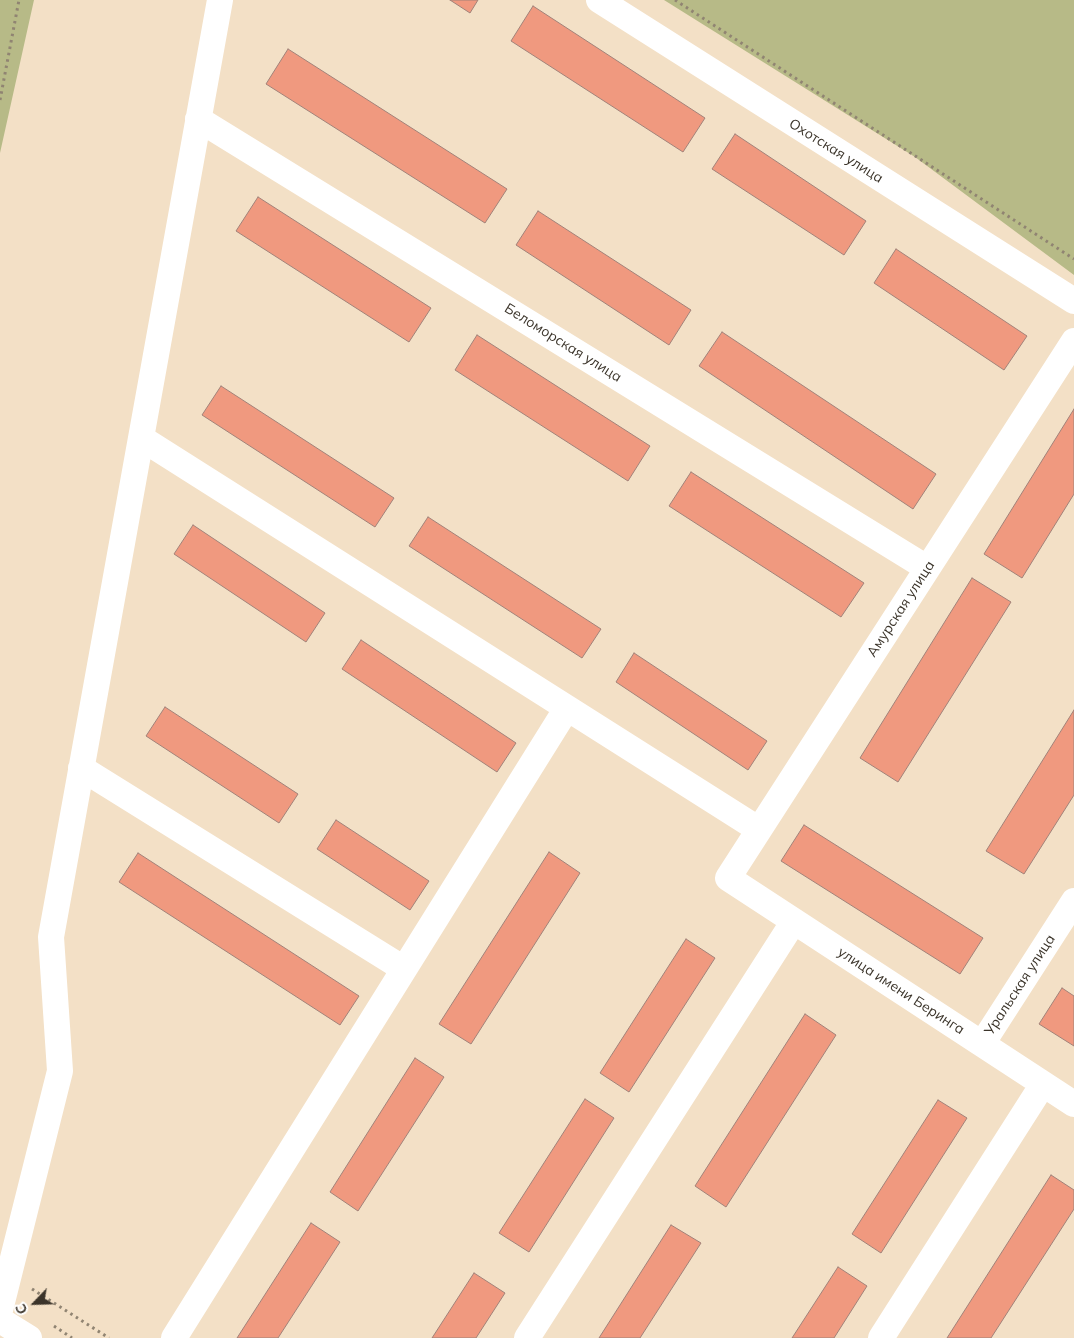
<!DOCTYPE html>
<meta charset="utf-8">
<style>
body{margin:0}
#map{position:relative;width:1074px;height:1338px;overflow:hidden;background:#f3e0c6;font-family:Mulish,sans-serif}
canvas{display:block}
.north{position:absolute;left:10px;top:1278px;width:50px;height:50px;-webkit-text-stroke:4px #fff;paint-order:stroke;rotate:246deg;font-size:14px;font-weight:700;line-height:20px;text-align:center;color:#3b342a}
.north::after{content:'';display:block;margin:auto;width:18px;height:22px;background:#3b342a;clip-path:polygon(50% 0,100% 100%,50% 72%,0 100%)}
</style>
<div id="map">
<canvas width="1074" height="1338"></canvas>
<div class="north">С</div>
</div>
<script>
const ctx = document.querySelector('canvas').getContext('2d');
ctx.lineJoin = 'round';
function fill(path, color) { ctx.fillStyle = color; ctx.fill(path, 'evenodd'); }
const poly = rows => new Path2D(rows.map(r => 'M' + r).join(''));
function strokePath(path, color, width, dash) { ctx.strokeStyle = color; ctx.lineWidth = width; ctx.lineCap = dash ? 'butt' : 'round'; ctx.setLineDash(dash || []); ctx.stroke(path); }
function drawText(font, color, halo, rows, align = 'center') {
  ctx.font = font + ' Mulish,sans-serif'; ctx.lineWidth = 4; ctx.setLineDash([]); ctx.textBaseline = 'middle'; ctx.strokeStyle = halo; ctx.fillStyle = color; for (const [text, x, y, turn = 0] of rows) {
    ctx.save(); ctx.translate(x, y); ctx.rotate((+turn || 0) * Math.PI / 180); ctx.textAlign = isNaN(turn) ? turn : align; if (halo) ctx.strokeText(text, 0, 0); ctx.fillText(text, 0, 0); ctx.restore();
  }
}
fill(poly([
 [0,0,34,0,0,153],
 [664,0,1074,0,1074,275,915,157]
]), '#b7ba87');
const building = poly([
 [450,0,478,0,470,13,450,0],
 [533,6,705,118,683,152,511,41,533,6],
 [288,49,507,189,485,223,266,84,288,49],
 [735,134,866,221,844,255,712,169,735,134],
 [258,197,431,308,409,342,236,231,258,197],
 [538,211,691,310,669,345,516,245,538,211],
 [896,249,1027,336,1004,370,874,283,896,249],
 [722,332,936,474,913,509,699,366,722,332],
 [477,335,650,446,628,481,455,370,477,335],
 [221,386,394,498,375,527,202,415,221,386],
 [1074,409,1074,494,1022,578,984,554,1074,409],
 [691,472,864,583,841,617,669,506,691,472],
 [428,517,601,629,582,658,409,546,428,517],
 [193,525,325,613,306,642,174,554,193,525],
 [972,578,1011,602,898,782,860,758,972,578],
 [361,640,516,743,497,772,342,669,361,640],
 [634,653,767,741,748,770,616,682,634,653],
 [165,707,298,794,279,823,146,736,165,707],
 [1074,710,1074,795,1024,874,986,851,1074,710],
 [336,820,429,881,410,910,317,849,336,820],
 [804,825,983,938,960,974,781,861,804,825],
 [549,852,580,873,471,1044,439,1024,549,852],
 [138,853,359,996,340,1025,119,882,138,853],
 [686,939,715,958,629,1092,600,1073,686,939],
 [1062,988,1074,996,1074,1046,1039,1024,1062,988],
 [805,1014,836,1035,726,1207,695,1186,805,1014],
 [415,1058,444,1077,358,1211,330,1192,415,1058],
 [585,1099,614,1118,529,1252,499,1233,585,1099],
 [938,1100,967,1118,881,1253,852,1234,938,1100],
 [1051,1175,1074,1190,1074,1209,991,1338,947,1338,1051,1175],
 [311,1223,340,1242,278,1338,237,1338,311,1223],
 [671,1225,701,1243,640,1338,599,1338,671,1225],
 [838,1267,867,1286,834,1338,792,1338,838,1267],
 [474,1273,505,1293,476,1338,432,1338,474,1273]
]);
fill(building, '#f0997f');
strokePath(building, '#a18279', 1);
strokePath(poly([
 [675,0,1074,259],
 [0,100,19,0],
 [32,1289,109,1338],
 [54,1326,72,1338]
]), '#908472', 3, [2.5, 4]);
strokePath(poly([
 [599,0,1074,301],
 [198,119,927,568],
 [1074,341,728,878,1074,1104],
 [141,438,758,829],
 [81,768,404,969],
 [982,1044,1074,901],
 [0,1310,60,1071,51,937,220,0],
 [0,1320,29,1338],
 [174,1338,567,708],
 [527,1338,794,921],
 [881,1338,1043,1084]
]), '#fff', 26);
drawText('14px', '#3b342a', '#fff', [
 ["Охотская улица",836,151,32],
 ["Беломорская улица",563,343,32],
 ["Амурская улица",901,609,-57],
 ["Уральская улица",1020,985,-57],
 ["улица имени Беринга",901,991,33]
]);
</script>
